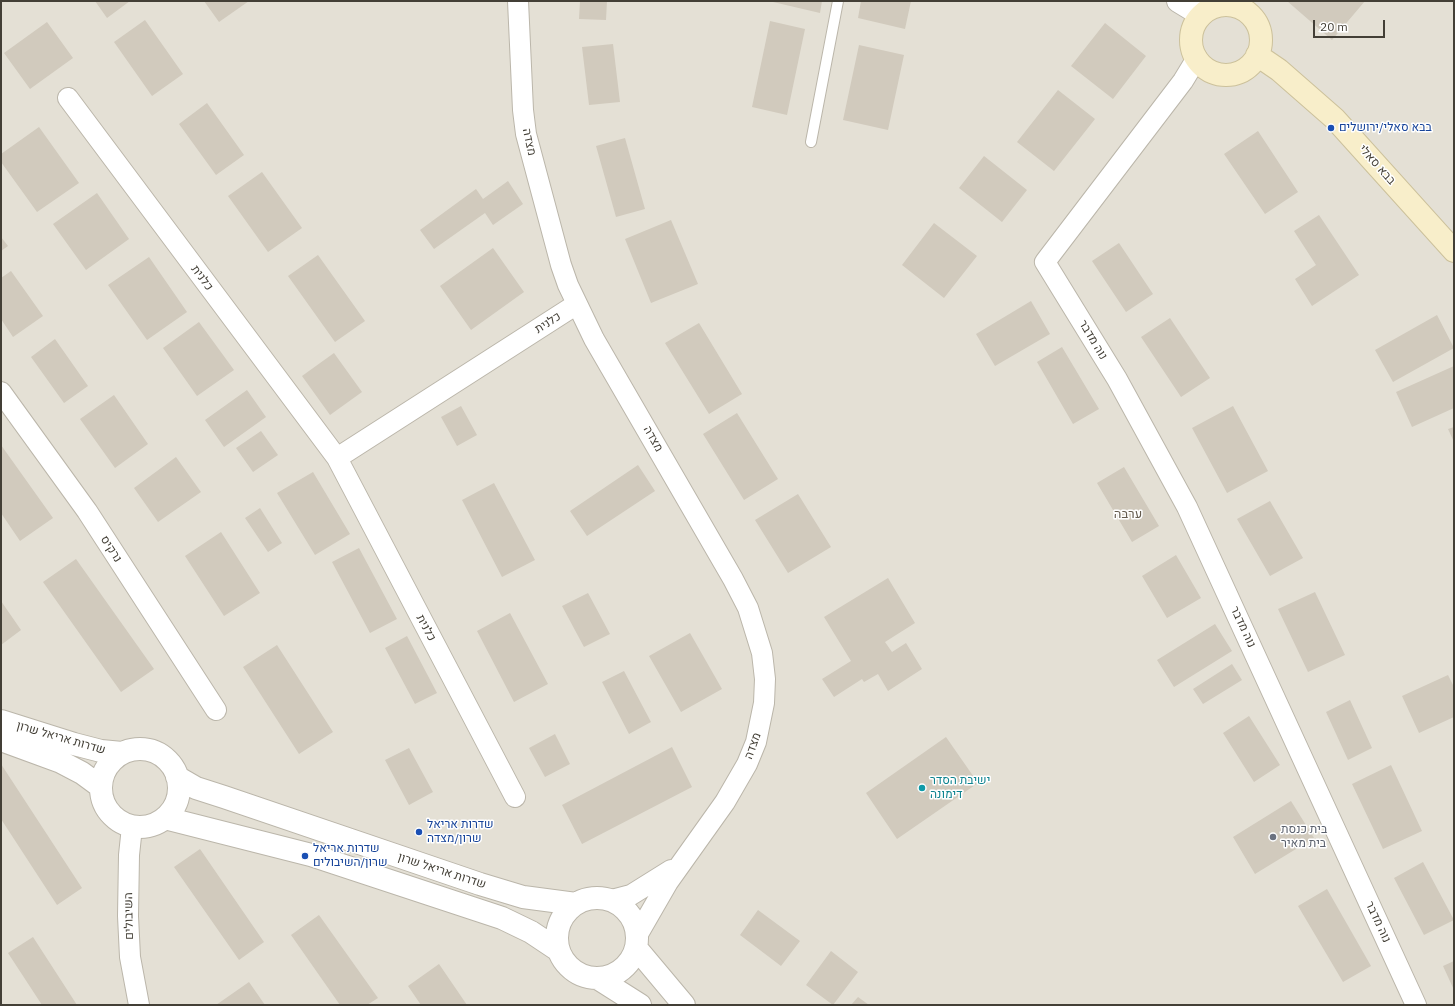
<!DOCTYPE html>
<meta charset="utf-8">
<style>
body{margin:0}
#map{position:relative;width:1455px;height:1006px;overflow:hidden;background:#f1eee7;font-family:"IBM Plex Sans",sans-serif}
canvas{display:block}
.frame{position:absolute;inset:0;border:2px solid #433f36;pointer-events:none}
.scale{position:absolute;left:1313px;top:20px;width:72px;height:18px;box-sizing:border-box;border:2px solid #433f36;border-top:0;padding-left:5px;font-size:12px;line-height:14px;white-space:nowrap;color:#433f36;-webkit-text-stroke:3px #fff;paint-order:stroke}
</style>
<div id="map">
<canvas width="1455" height="1006"></canvas>
<div class="frame"></div>
<div class="scale">20 m</div>
</div>
<script>
const ctx = document.querySelector('canvas').getContext('2d');
ctx.lineJoin = 'round';
function fill(path, color) { ctx.fillStyle = color; ctx.fill(path, 'evenodd'); }
const poly = rows => new Path2D(rows.map(r => 'M' + r).join(''));
function strokePath(path, color, width, dash) { ctx.strokeStyle = color; ctx.lineWidth = width; ctx.lineCap = dash ? 'butt' : 'round'; ctx.setLineDash(dash || []); ctx.stroke(path); }
function drawText(font, color, halo, rows, align = 'center') {
  ctx.font = font + ' "IBM Plex Sans",Heebo,sans-serif'; ctx.lineWidth = 3; ctx.setLineDash([]); ctx.textBaseline = 'middle'; ctx.strokeStyle = halo; ctx.fillStyle = color; for (const [text, x, y, turn = 0] of rows) {
    ctx.save(); ctx.translate(x, y); ctx.rotate((+turn || 0) * Math.PI / 180); ctx.textAlign = isNaN(turn) ? turn : align; if (halo) ctx.strokeText(text, 0, 0); ctx.fillText(text, 0, 0); ctx.restore();
  }
}
fill(poly([
 [1,1,1454,1,1454,1005,1,1005]
]), '#e4e0d5');
fill(poly([
 [95,1,130,1,107,18],
 [204,1,249,1,219,22],
 [580,1,607,1,606,20,579,19],
 [773,1,822,1,820,13,773,2],
 [861,1,911,1,905,29,858,18],
 [1287,1,1365,1,1332,40],
 [145,20,183,74,152,96,114,42],
 [770,21,805,29,787,115,752,107],
 [47,22,73,58,30,89,4,53],
 [1105,23,1146,56,1113,99,1071,66],
 [613,44,620,102,589,105,582,47],
 [859,45,904,55,888,130,843,120],
 [1058,90,1095,119,1054,171,1017,142],
 [207,103,244,155,216,175,179,124],
 [39,127,79,183,37,212,1,162,1,154],
 [1258,131,1298,192,1265,214,1224,154],
 [625,138,645,209,616,217,596,146],
 [984,156,1027,190,1002,222,959,188],
 [262,172,302,228,268,252,228,196],
 [508,181,523,204,493,225,485,213,434,249,420,230,476,189,483,199],
 [97,193,129,239,86,270,53,224],
 [1319,215,1359,275,1312,306,1295,279,1316,265,1294,231],
 [671,220,698,284,651,303,625,239],
 [934,223,977,256,944,298,902,265],
 [1,237,8,246,1,251],
 [1119,243,1153,294,1126,312,1092,261],
 [493,248,524,292,471,330,440,286],
 [318,255,365,321,335,342,288,276],
 [149,257,187,312,147,340,108,285],
 [11,271,43,316,13,337,1,319,1,278],
 [1031,301,1050,334,995,366,976,334],
 [1437,315,1454,348,1393,382,1375,350],
 [1170,318,1210,378,1181,397,1141,337],
 [199,322,234,370,197,396,163,348],
 [699,323,742,394,709,414,665,343],
 [55,339,88,386,64,403,31,357],
 [1062,347,1099,409,1073,424,1037,362],
 [334,353,362,392,330,415,302,376],
 [1454,366,1454,408,1412,427,1396,392],
 [247,390,266,417,224,447,205,420],
 [114,395,148,444,115,468,80,419],
 [461,406,477,435,457,446,441,417],
 [1233,406,1268,471,1227,493,1192,428],
 [737,413,778,479,744,500,703,434],
 [1454,427,1454,442,1448,429],
 [261,431,278,455,253,472,236,448],
 [1,445,53,518,20,541,1,513],
 [176,457,201,492,158,522,134,488],
 [638,465,655,491,587,536,570,511],
 [1124,467,1159,526,1132,542,1097,483],
 [313,472,350,534,315,555,277,493],
 [494,483,535,560,502,577,462,500],
 [798,494,831,547,788,573,755,520],
 [1270,501,1303,558,1270,576,1237,519],
 [260,508,282,543,268,552,245,518],
 [221,532,260,593,224,616,185,556],
 [359,548,397,619,370,633,332,562],
 [1176,555,1201,598,1167,618,1142,576],
 [76,559,154,669,121,692,43,582],
 [888,578,915,623,885,642,892,652,906,643,922,669,888,691,878,674,864,682,862,679,834,697,822,679,851,661,824,617],
 [1315,592,1345,655,1308,672,1278,609],
 [588,593,610,634,584,647,562,606],
 [1,601,21,630,1,645],
 [510,613,548,684,514,702,477,631],
 [1215,624,1232,651,1174,687,1157,660],
 [690,633,722,689,681,712,649,656],
 [407,636,437,693,415,704,385,648],
 [277,645,333,732,299,754,243,667],
 [1232,664,1242,680,1203,704,1193,689],
 [624,671,651,722,629,734,602,682],
 [1448,675,1454,687,1454,717,1419,733,1402,696],
 [1350,700,1372,748,1348,760,1326,712],
 [1249,716,1280,765,1254,782,1223,733],
 [555,734,570,764,545,777,529,748],
 [946,737,978,783,897,839,866,793],
 [672,747,692,787,582,844,562,805],
 [409,748,433,792,409,805,385,760],
 [1,764,82,888,57,905,1,819],
 [1391,765,1422,831,1383,849,1352,784],
 [1291,801,1314,838,1255,874,1233,837],
 [200,849,264,942,239,960,174,867],
 [1423,862,1454,920,1424,935,1394,878],
 [1327,889,1371,966,1343,982,1298,906],
 [758,910,800,941,781,966,740,935],
 [319,915,378,998,367,1005,340,1005,291,935],
 [33,937,77,1005,42,1005,8,953],
 [831,951,858,972,833,1005,806,985],
 [1454,961,1454,990,1443,966],
 [439,964,467,1005,421,1005,408,986],
 [249,982,265,1005,216,1005],
 [858,997,869,1005,851,1005]
]), '#d1cabd');
const service = poly([
 [811,142,838,1]
]);
const minor = poly([
 [518,1,523,110,526,134,561,265,568,285,594,339,733,579,748,608,762,653,765,679,764,703,756,742,747,764,725,802,668,882,638,934],
 [1197,58,1183,81,1045,262,1117,379,1187,507,1416,1005],
 [68,98,337,458],
 [1,392,87,511,216,710],
 [515,797,337,458,577,304],
 [132,827,129,855,128,916,130,957,139,1005],
 [612,900,631,895,671,870]
]);
const tertiary = poly([
 [1178,1,1201,15],
 [1,721,74,744,101,751,122,753],
 [1,740,61,762,82,773,101,787],
 '101 788a39 39 0 1 1 78 0a39 39 0 1 1-78 0Z',
 [177,777,196,788,224,797,480,884,523,897,576,904],
 [165,818,311,855,502,918,531,932,558,950],
 '557 938a40 40 0 1 1 80 0a40 40 0 1 1-80 0Z',
 [637,949,684,1005],
 [599,979,640,1005]
]);
const secondary = poly([
 '1191 40a35 35 0 1 1 70 0a35 35 0 1 1-70 0Z',
 [1257,55,1279,70,1335,119,1454,251]
]);
strokePath(service, '#bbb6aa', 12);
strokePath(minor, '#bbb6aa', 22);
strokePath(tertiary, '#bbb6aa', 24);
strokePath(secondary, '#ccc19b', 24);
strokePath(service, '#fff', 10);
strokePath(minor, '#fff', 20);
strokePath(tertiary, '#fff', 22);
strokePath(secondary, '#f8eeca', 22);
for (const [x, y, r, color] of [
 [1331,128,4,"#1a4fb4"],
 [922,788,4,"#0f9aa8"],
 [419,832,4,"#1a4fb4"],
 [1273,837,4,"#6b7280"],
 [305,856,4,"#1a4fb4"]
]) { const dot = new Path2D(); dot.arc(x, y, r, 0, 2 * Math.PI); ctx.fillStyle = color; ctx.fill(dot); strokePath(dot, '#fff', 1.5); }
drawText('12px', '#164399', '#fff', [
 ["בבא סאלי/ירושלים",1339,128],
 ["שדרות אריאל",427,825],
 ["שרון/מצדה",427,839],
 ["שדרות אריאל",313,849],
 ["שרון/השיבולים",313,863]
], 'left');
drawText('12px', '#433f36', '#fff', [
 ["מצדה",529,142,78],
 ["בבא סאלי",1377,165,48],
 ["כלנית",202,278,53],
 ["כלנית",548,323,-33],
 ["נוה מדבר",1093,340,59],
 ["מצדה",653,439,60],
 ["נרקיס",111,549,57],
 ["נוה מדבר",1243,627,65],
 ["כלנית",426,628,62],
 ["שדרות אריאל שרון",61,738,16],
 ["מצדה",753,746,-70],
 ["שדרות אריאל שרון",442,871,18],
 ["השיבולים",129,916,-91],
 ["נוה מדבר",1378,922,65]
]);
drawText('12px', '#0d838f', '#fff', [
 ["ישיבת הסדר",930,781],
 ["דימונה",930,795]
], 'left');
drawText('12px', '#5b616d', '#fff', [
 ["בית כנסת",1281,830],
 ["בית מאיר",1281,844]
], 'left');
drawText('13px', '#655c4f', '#fff', [
 ["ערבה",1128,514]
]);
</script>
